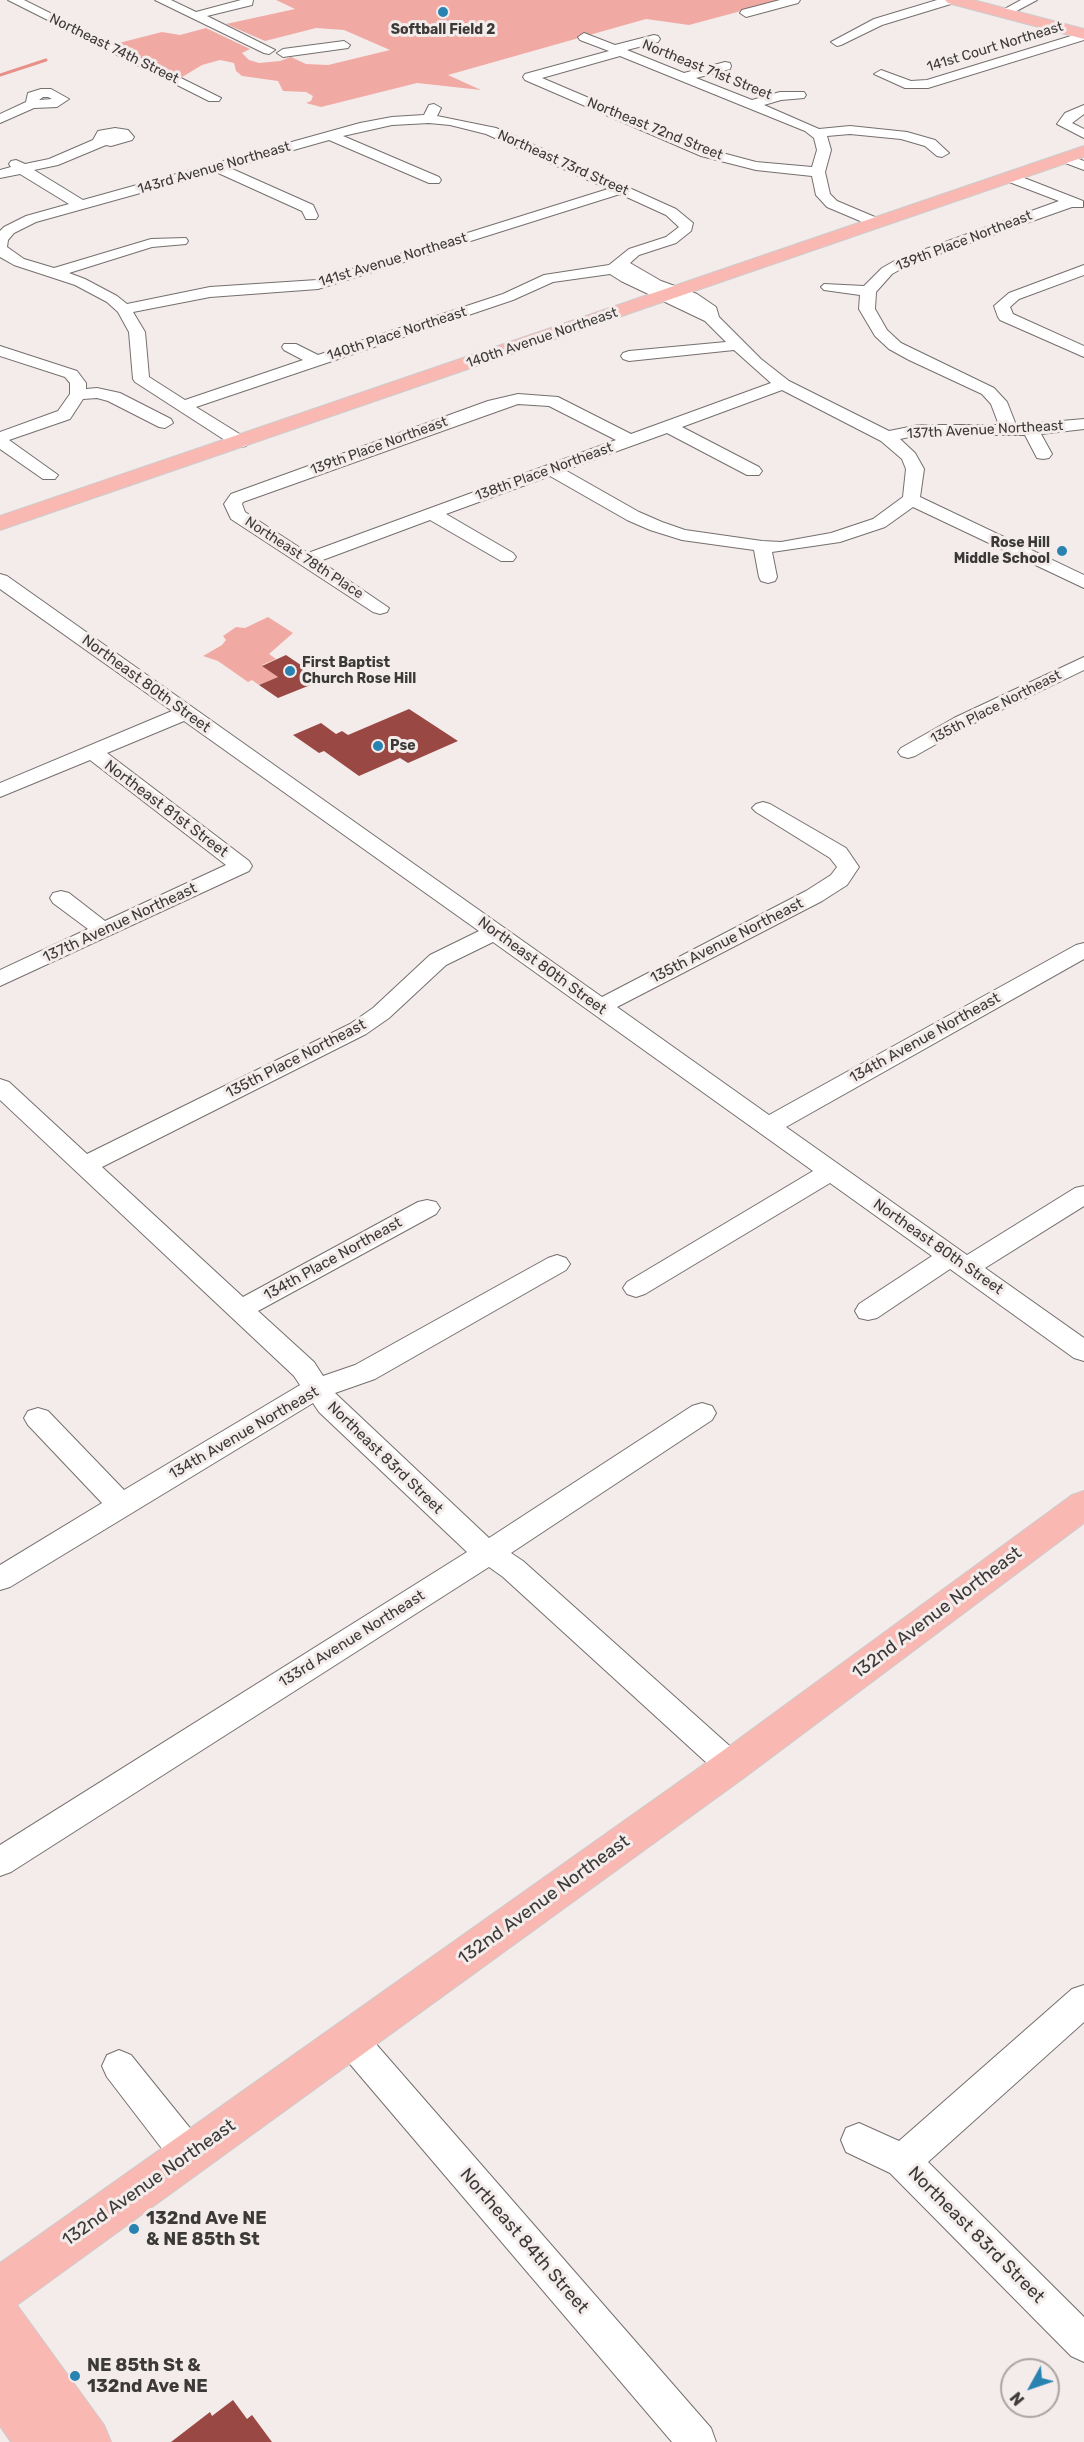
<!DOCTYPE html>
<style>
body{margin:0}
#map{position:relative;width:1084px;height:2442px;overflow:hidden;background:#f3eceb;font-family:Rubik,sans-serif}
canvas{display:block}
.north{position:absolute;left:1000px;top:2358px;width:60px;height:60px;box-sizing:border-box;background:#f3eceb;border:2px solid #aaa4a4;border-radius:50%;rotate:230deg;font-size:16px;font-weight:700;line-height:24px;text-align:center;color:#3c3939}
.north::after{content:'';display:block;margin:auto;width:21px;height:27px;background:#2983b1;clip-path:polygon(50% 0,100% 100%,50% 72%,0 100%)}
</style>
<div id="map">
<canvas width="1084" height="2442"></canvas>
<div class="north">N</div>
</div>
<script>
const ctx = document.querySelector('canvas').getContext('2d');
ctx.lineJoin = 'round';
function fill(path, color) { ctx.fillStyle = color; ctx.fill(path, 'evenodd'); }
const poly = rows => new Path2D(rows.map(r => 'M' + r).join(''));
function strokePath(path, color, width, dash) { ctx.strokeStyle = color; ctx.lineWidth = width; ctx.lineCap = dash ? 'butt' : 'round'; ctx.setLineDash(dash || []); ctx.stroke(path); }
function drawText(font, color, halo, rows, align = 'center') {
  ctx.font = font + ' Rubik,sans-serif'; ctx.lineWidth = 6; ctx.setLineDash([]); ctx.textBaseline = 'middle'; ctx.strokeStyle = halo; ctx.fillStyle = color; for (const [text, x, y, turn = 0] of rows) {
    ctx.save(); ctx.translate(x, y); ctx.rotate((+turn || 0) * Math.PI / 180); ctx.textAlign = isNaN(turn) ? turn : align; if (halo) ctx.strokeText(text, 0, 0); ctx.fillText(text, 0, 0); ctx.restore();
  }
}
fill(poly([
 [276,0,782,0,689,25,646,19,448,75,481,90,417,83,321,107,306,103,311,101,313,96,306,92,283,91,278,81,242,76,236,71,234,63,220,60,202,65,179,79,111,45,162,32,180,35,206,28,250,49,242,53,249,60,259,63,280,61,291,57,306,64,328,65,390,50,344,30,316,28,265,41,226,24,295,9],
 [268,617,293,633,269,654,276,659,262,665,278,677,259,685,252,680,248,682,218,661,203,656,222,645,226,640,223,636,236,627,245,628]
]), '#f1aaa3');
strokePath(poly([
 [0,75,46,60]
]), '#e88f87', 3);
fill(poly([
 [286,655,323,680,278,698,259,685,278,677,262,666],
 [409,709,458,741,408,763,400,758,359,776,324,751,319,753,293,735,321,723,336,734,342,731,348,735],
 [233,2400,247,2419,252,2415,272,2442,171,2442,210,2412,212,2416]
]), '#994843');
const minor = poly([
 [8,0,24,0,221,98,219,101,209,101,8,0],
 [155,0,171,0,196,12,241,0,253,0,252,5,207,16,275,50,269,54,264,53,155,0],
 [780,0,800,0,798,3,746,17,740,13,742,10,780,0],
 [937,0,956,0,954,3,882,25,841,45,837,46,831,42,874,19,937,0],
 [1021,0,1037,0,1009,15,1001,15,999,12,1021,0],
 [1084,32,1084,40,928,88,905,88,874,74,881,70,911,81,927,80,1084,32],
 [584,33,615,45,654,35,658,36,660,39,658,42,627,50,684,73,725,62,730,63,731,66,730,69,696,78,752,100,780,92,804,92,806,95,804,98,781,100,764,105,819,129,850,126,907,132,935,140,949,153,942,157,937,156,925,146,901,139,850,134,827,136,831,150,825,172,830,194,837,201,882,220,884,223,877,227,872,226,827,207,816,195,812,176,756,170,701,156,525,80,523,77,525,74,609,51,580,40,578,37,584,33],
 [620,56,805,131,814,138,817,150,812,167,756,162,711,150,542,78,620,56],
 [344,41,350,45,348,48,283,57,277,53,283,49,344,41],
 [51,89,69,99,57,107,34,108,0,123,0,114,26,102,28,93,41,89,51,89],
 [43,97,48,97,52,99,39,100,43,97],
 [434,104,441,108,437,116,496,128,676,209,693,223,691,231,676,243,639,255,630,263,661,281,697,294,716,307,719,317,761,359,789,381,889,431,919,425,999,425,991,404,982,394,909,360,889,349,875,336,859,309,860,295,824,290,821,287,824,284,864,286,882,268,898,259,1059,201,1004,180,1002,177,1004,174,1014,174,1083,201,1083,207,1072,207,908,265,892,274,876,292,875,309,887,330,901,343,994,388,1007,402,1016,425,1084,419,1084,429,1041,434,1052,454,1049,458,1043,459,1037,458,1025,435,919,435,900,439,915,453,924,469,920,497,1084,575,1084,588,913,507,885,527,840,542,772,552,777,577,775,581,768,583,761,581,759,577,754,550,682,540,650,530,627,520,550,476,446,514,513,553,516,557,513,561,501,561,430,520,320,561,389,608,387,612,380,614,373,612,231,519,224,504,231,494,488,401,518,394,558,397,631,434,771,383,734,350,629,361,623,359,621,356,623,353,629,351,726,342,705,321,621,281,610,274,553,282,513,300,196,407,246,438,249,442,246,446,240,447,234,446,135,382,133,379,129,332,118,312,107,302,75,285,14,265,0,257,0,231,4,227,26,216,69,204,20,174,0,178,0,170,11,167,9,164,11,161,16,160,25,164,49,159,93,140,98,131,115,128,128,130,134,137,132,140,111,146,106,145,58,165,34,170,83,200,360,123,392,117,424,115,429,105,434,104],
 [429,123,450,125,486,134,608,189,317,280,210,287,127,304,117,296,85,279,69,273,152,247,186,244,188,241,186,238,151,239,54,268,24,259,7,247,8,240,14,233,36,222,216,172,302,211,306,219,316,219,318,216,313,205,230,168,329,140,429,183,439,183,441,180,439,177,343,136,392,125,429,123],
 [620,194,666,215,679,227,666,237,629,249,609,265,544,275,503,294,318,355,296,344,284,344,282,347,284,350,303,360,185,400,149,377,145,332,133,312,210,297,318,289,620,194],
 [782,390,881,441,902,459,906,469,903,497,873,519,831,533,781,542,762,541,685,530,662,522,639,512,565,470,667,433,747,475,759,475,762,471,759,467,682,427,782,390],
 [518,404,549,406,616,440,308,553,245,512,242,504,243,502,518,404],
 [1084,105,1084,114,1072,123,1084,129,1084,138,1057,124,1065,113,1084,105],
 [1065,154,1084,161,1084,170,1060,161,1058,158,1060,155,1065,154],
 [1084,265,1084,275,1019,299,1010,307,1013,314,1084,346,1084,357,1000,320,998,317,994,306,1009,293,1084,265],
 [0,346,77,371,86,383,86,389,97,388,120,393,171,419,173,423,165,428,159,427,108,401,97,398,83,399,70,419,9,440,58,475,55,479,43,479,0,449,0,432,58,411,70,394,70,383,65,377,0,356,0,346],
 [0,574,7,576,602,997,806,891,831,875,837,867,830,858,756,812,752,808,756,804,763,802,770,804,846,848,859,867,847,885,822,901,617,1007,769,1115,1076,945,1084,943,1084,959,786,1127,967,1255,1075,1188,1084,1186,1084,1206,985,1268,1084,1338,1084,1361,1074,1358,950,1269,877,1318,868,1320,859,1318,855,1311,859,1304,932,1256,830,1183,645,1294,636,1297,627,1294,623,1288,627,1282,813,1171,493,942,446,965,389,1018,366,1034,102,1167,243,1297,418,1202,427,1200,436,1202,440,1208,436,1214,258,1311,314,1362,323,1376,355,1365,548,1258,557,1255,566,1258,570,1264,566,1270,375,1379,335,1393,489,1538,692,1406,702,1403,712,1406,716,1413,712,1420,511,1553,523,1561,742,1757,747,1766,742,1775,731,1779,720,1775,503,1577,489,1567,11,1872,0,1876,0,1845,467,1552,319,1412,313,1403,10,1587,0,1590,0,1565,102,1503,28,1425,24,1418,28,1411,38,1408,48,1411,124,1490,300,1385,294,1376,0,1100,0,1079,9,1082,87,1154,350,1024,373,1008,430,955,479,931,184,721,107,753,249,861,252,866,249,871,0,986,0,970,88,929,53,903,50,898,53,893,61,891,69,893,105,921,226,865,90,760,0,797,0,783,172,711,0,589,0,574],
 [1084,657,1084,670,968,726,915,756,908,758,901,756,898,752,901,748,954,718,1084,657],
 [1084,1985,1084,2022,928,2162,1084,2317,1084,2362,1071,2356,890,2173,846,2152,841,2140,846,2128,859,2123,899,2141,1072,1989,1084,1985],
 [350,2023,362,2028,711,2428,716,2442,672,2442,338,2050,333,2039,338,2028,350,2023],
 [119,2050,131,2055,202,2143,207,2155,202,2167,189,2172,176,2167,107,2077,102,2066,107,2055,119,2050]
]);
const major = poly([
 [945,0,973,0,1084,29,1084,39,948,3,945,0],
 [1084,146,1084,157,0,530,0,516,1084,146],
 [1084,1491,1084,1523,745,1777,17,2305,104,2425,111,2442,11,2442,0,2426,0,2263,717,1755,1072,1495,1084,1491]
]);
strokePath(minor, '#756f6e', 2);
strokePath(major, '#ccc', 2);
fill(minor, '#fff');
fill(major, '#fab8b3');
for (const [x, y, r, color] of [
 [443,12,6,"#2983b1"],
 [1062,551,6,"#2983b1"],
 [290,671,6,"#2983b1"],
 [378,746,6,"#2983b1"],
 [134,2229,6,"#2983b1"],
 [75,2376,6,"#2983b1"]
]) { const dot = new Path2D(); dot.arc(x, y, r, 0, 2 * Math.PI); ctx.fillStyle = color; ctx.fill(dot); strokePath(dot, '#f3eceb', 2); }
drawText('bold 14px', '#3c3939', '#f3eceb', [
 ["Softball Field 2",443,30,"center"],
 ["Rose Hill",1050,543,"right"],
 ["Middle School",1050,559,"right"],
 ["First Baptist",302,663],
 ["Church Rose Hill",302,679],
 ["Pse",390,746]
], 'left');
drawText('14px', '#3c3939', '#f3eceb', [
 ["141st Court Northeast",995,47,-17],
 ["Northeast 74th Street",114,49,26],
 ["Northeast 71st Street",707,70,22],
 ["Northeast 72nd Street",655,129,22],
 ["Northeast 73rd Street",563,163,24],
 ["143rd Avenue Northeast",214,168,-16],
 ["139th Place Northeast",964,241,-21],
 ["141st Avenue Northeast",393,260,-17],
 ["140th Place Northeast",397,334,-18],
 ["140th Avenue Northeast",542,338,-19],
 ["137th Avenue Northeast",985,430,-3],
 ["139th Place Northeast",379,446,-20],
 ["138th Place Northeast",544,472,-20],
 ["Northeast 78th Place",304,558,33],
 ["135th Place Northeast",996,707,-27]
]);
drawText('15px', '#3c3939', '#f3eceb', [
 ["Northeast 80th Street",146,684,36],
 ["Northeast 81st Street",166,809,37],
 ["137th Avenue Northeast",120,923,-25],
 ["135th Avenue Northeast",727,941,-27],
 ["Northeast 80th Street",542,966,36],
 ["134th Avenue Northeast",925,1038,-29],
 ["135th Place Northeast",296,1059,-27],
 ["Northeast 80th Street",938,1247,35],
 ["134th Place Northeast",333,1259,-29],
 ["134th Avenue Northeast",244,1433,-30],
 ["Northeast 83rd Street",385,1458,44],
 ["133rd Avenue Northeast",352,1639,-32]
]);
drawText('18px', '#3c3939', '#f3eceb', [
 ["132nd Avenue Northeast",937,1613,-37],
 ["132nd Avenue Northeast",544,1900,-36],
 ["132nd Avenue Northeast",149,2183,-35],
 ["Northeast 83rd Street",976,2235,45],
 ["Northeast 84th Street",524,2241,49]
]);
drawText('bold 18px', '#3c3939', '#f3eceb', [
 ["132nd Ave NE",146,2219],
 ["& NE 85th St",146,2240],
 ["NE 85th St &",87,2366],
 ["132nd Ave NE",87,2387]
], 'left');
</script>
